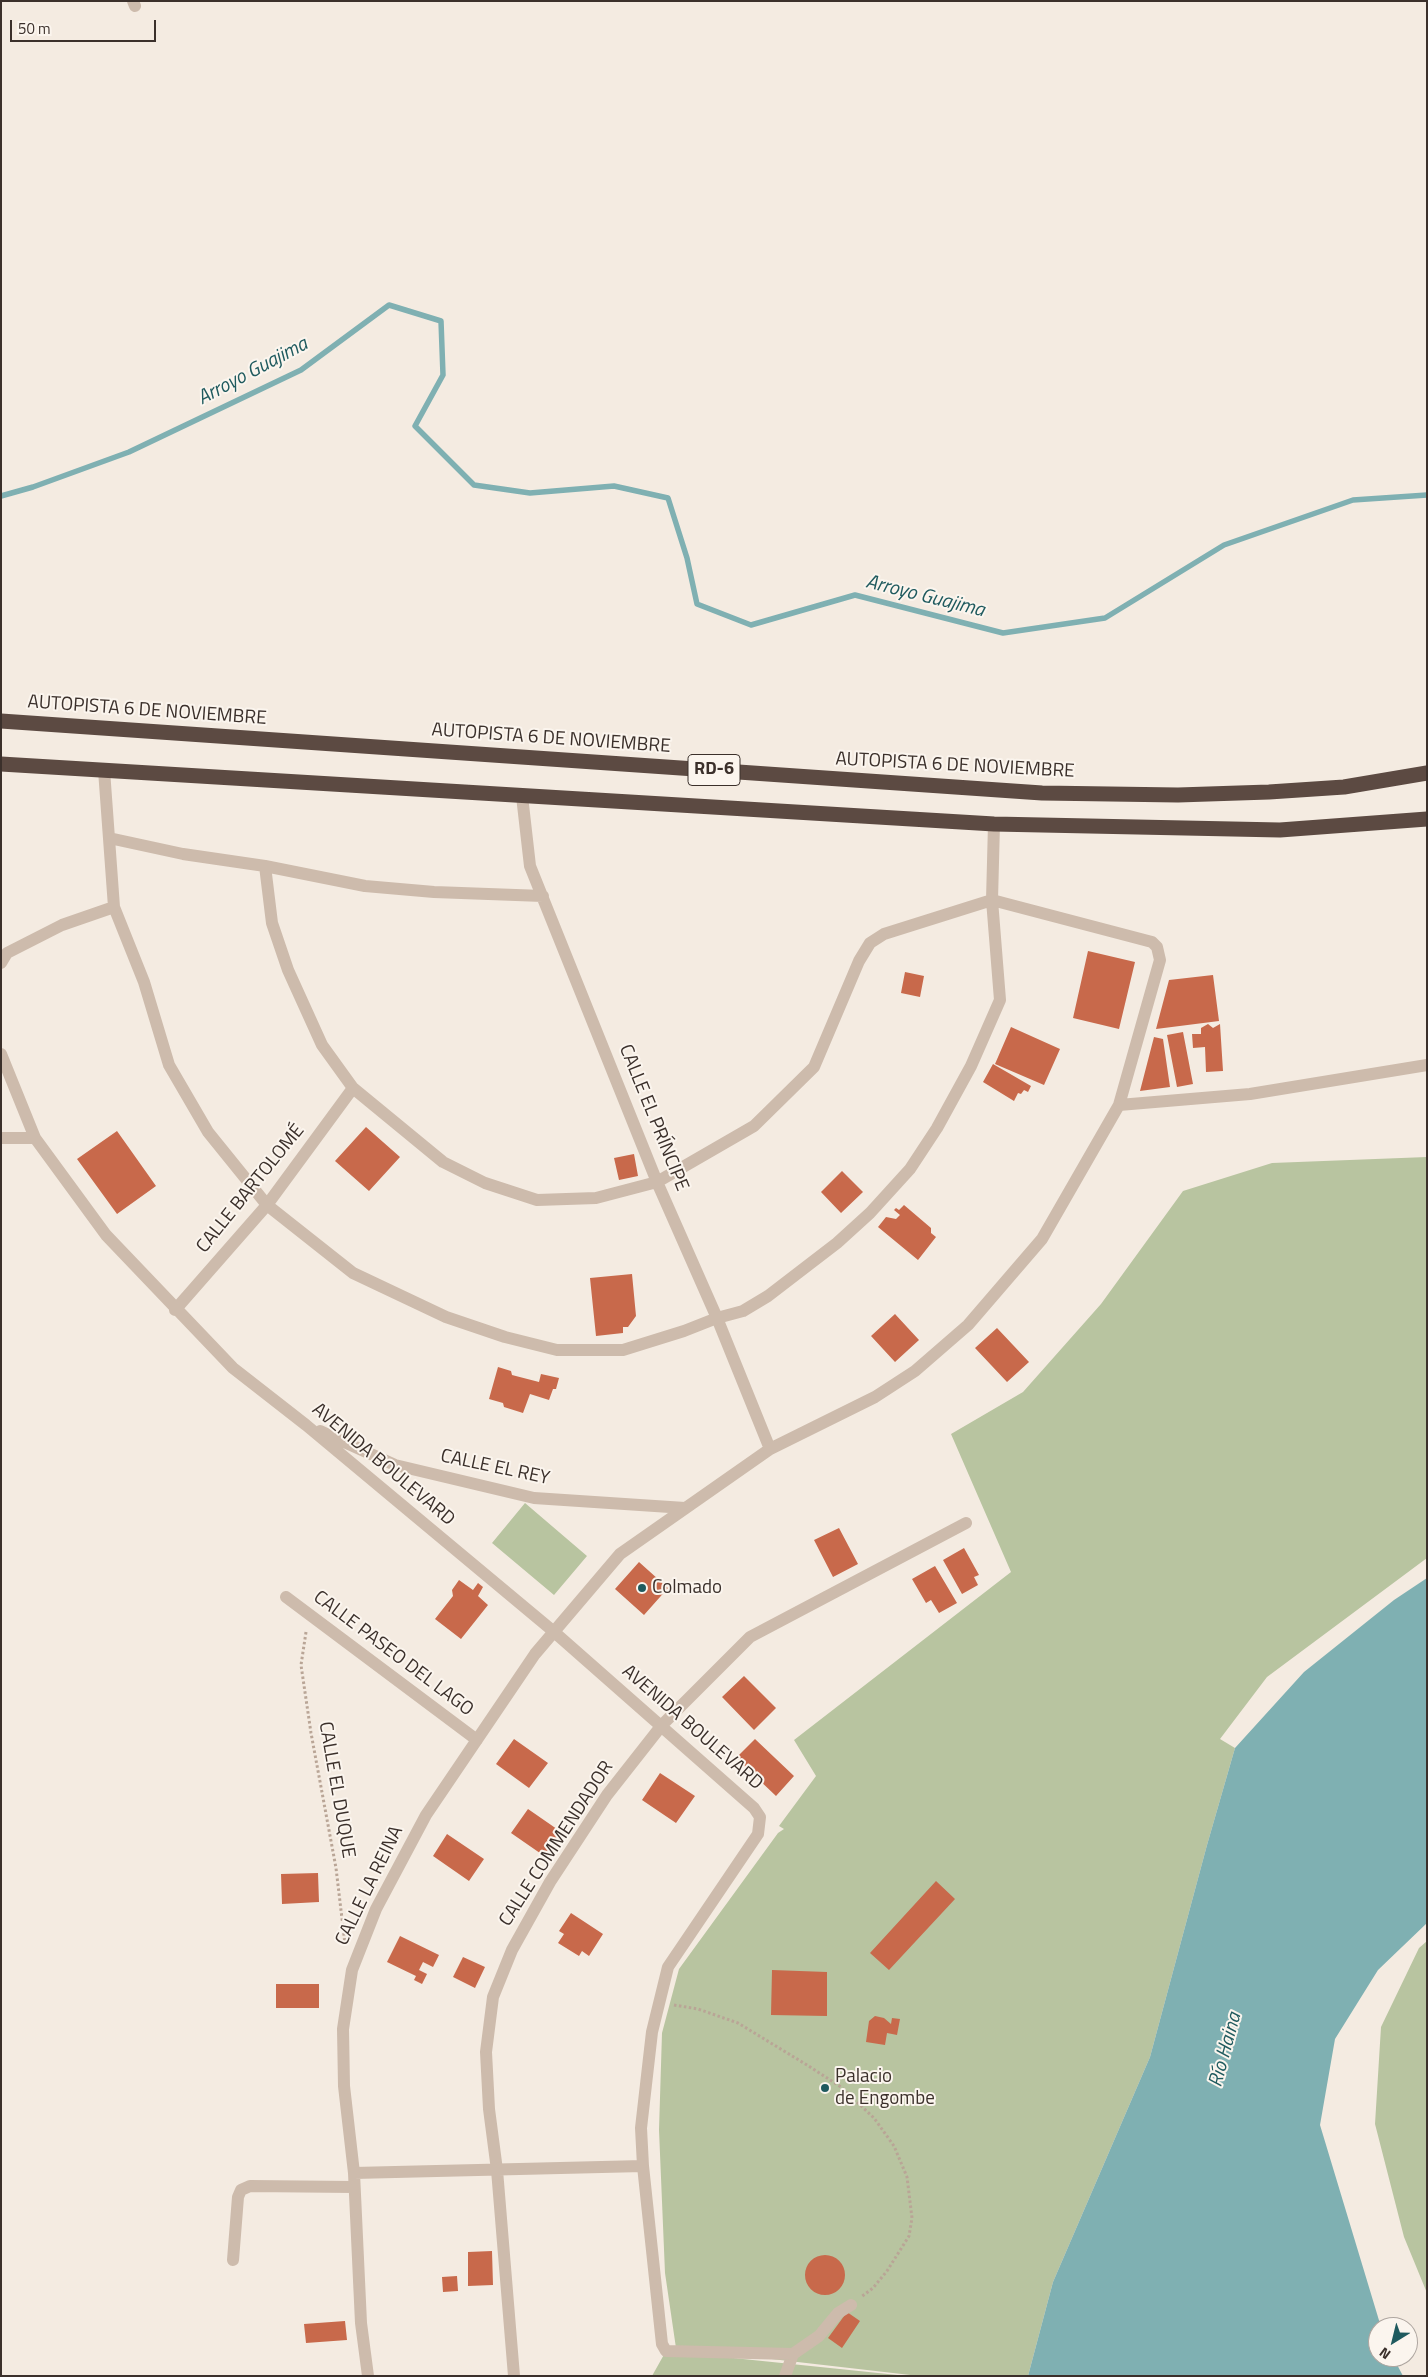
<!DOCTYPE html>
<meta charset="utf-8">
<style>
body{margin:0}
#map{position:relative;width:1428px;height:2377px;overflow:hidden;background:#f4ebe1;font-family:"Titillium Web",sans-serif}
canvas{display:block}
.frame{position:absolute;inset:0;border:2px solid #3b302b;pointer-events:none}
.north{position:absolute;left:1368px;top:2317px;width:50px;height:50px;box-sizing:border-box;background:#fbf5ee;border:1px solid #aea6a0;border-radius:50%;rotate:216deg;font-size:14px;font-weight:700;line-height:20px;text-align:center;color:#3b302b}
.north::after{content:'';display:block;margin:auto;width:18px;height:22px;background:#1f5a5e;clip-path:polygon(50% 0,100% 100%,50% 72%,0 100%)}
.scale{position:absolute;left:10px;top:20px;width:146px;height:22px;box-sizing:border-box;border:2px solid #3b302b;border-top:0;padding-left:6px;font-size:15px;line-height:18px;white-space:nowrap;color:#3b302b;-webkit-text-stroke:4px #fbf5ee;paint-order:stroke}
</style>
<div id="map">
<canvas width="1428" height="2377"></canvas>
<div class="frame"></div>
<div class="north">N</div>
<div class="scale">50 m</div>
</div>
<script>
const ctx = document.querySelector('canvas').getContext('2d');
ctx.lineJoin = 'round';
function fill(path, color) { ctx.fillStyle = color; ctx.fill(path, 'evenodd'); }
const poly = rows => new Path2D(rows.map(r => 'M' + r).join(''));
function strokePath(path, color, width, dash) { ctx.strokeStyle = color; ctx.lineWidth = width; ctx.lineCap = dash ? 'butt' : 'round'; ctx.setLineDash(dash || []); ctx.stroke(path); }
function drawText(font, color, halo, rows, align = 'center') {
  ctx.font = font + ' "Titillium Web",sans-serif'; ctx.lineWidth = 4; ctx.setLineDash([]); ctx.textBaseline = 'middle'; ctx.strokeStyle = halo; ctx.fillStyle = color; for (const [text, x, y, turn = 0] of rows) {
    ctx.save(); ctx.translate(x, y); ctx.rotate((+turn || 0) * Math.PI / 180); ctx.textAlign = isNaN(turn) ? turn : align; if (halo) ctx.strokeText(text, 0, 0); ctx.fillText(text, 0, 0); ctx.restore();
  }
}
fill(poly([
 [1427,1157,1427,1558,1267,1677,1220,1739,1235,1748,1207,1845,1150,2057,1053,2282,1028,2376,919,2376,676,2348,665,2273,659,2130,662,2033,679,1969,778,1833,784,1829,779,1826,816,1776,794,1740,1011,1572,951,1434,1023,1392,1101,1304,1183,1191,1272,1163],
 [525,1503,587,1556,554,1595,492,1543],
 [1427,1941,1427,2293,1404,2237,1375,2124,1381,2027,1419,1948],
 [666,2351,907,2376,652,2376]
]), '#b8c4a0');
fill(poly([
 [1427,1578,1427,1923,1378,1970,1335,2039,1320,2125,1381,2327,1378,2327,1378,2357,1393,2357,1403,2376,1028,2376,1053,2282,1150,2057,1207,1845,1235,1748,1304,1672,1394,1600]
]), '#7fb0b2');
strokePath(poly([
 [1,496,33,487,129,452,301,370,389,305,441,321,443,375,415,426,474,485,530,493,614,486,668,498,687,558,697,604,751,625,855,595,1003,633,1105,618,1224,545,1353,500,1427,495]
]), '#7fb0b2', 5.5);
fill(poly([
 [1088,951,1135,962,1119,1029,1073,1018],
 [905,972,924,976,920,997,901,993],
 [1213,975,1219,1021,1156,1029,1169,980],
 [1208,1024,1213,1028,1220,1024,1223,1071,1206,1072,1205,1047,1193,1048,1192,1034,1201,1034,1201,1028],
 [1011,1027,1060,1049,1044,1085,995,1064],
 [1183,1032,1193,1084,1177,1087,1167,1035],
 [1154,1037,1163,1039,1170,1087,1140,1091],
 [993,1064,1031,1086,1028,1092,1024,1090,1021,1094,1018,1093,1014,1101,983,1082],
 [366,1127,400,1157,369,1191,335,1161],
 [117,1131,156,1186,117,1214,77,1159],
 [634,1154,638,1176,619,1180,614,1158],
 [842,1171,863,1192,841,1213,821,1192],
 [904,1205,931,1228,931,1233,936,1237,918,1260,878,1227,886,1217,896,1219,900,1215,894,1210,896,1208,899,1210],
 [632,1274,636,1316,628,1327,623,1327,623,1333,596,1336,590,1278],
 [895,1314,919,1340,895,1362,871,1336],
 [997,1328,1029,1362,1007,1382,975,1348],
 [498,1367,511,1371,512,1375,539,1382,541,1374,559,1378,556,1389,553,1389,549,1400,530,1394,523,1413,504,1407,503,1403,489,1399],
 [839,1528,858,1564,833,1577,814,1540],
 [964,1548,979,1575,974,1577,978,1585,962,1594,943,1560],
 [639,1562,668,1588,644,1615,615,1589],
 [935,1566,957,1603,939,1613,931,1600,926,1603,912,1579],
 [459,1580,473,1590,478,1583,483,1587,478,1596,488,1605,461,1639,435,1619,453,1596,452,1590],
 [744,1676,776,1708,754,1730,722,1697],
 [514,1739,548,1763,529,1788,496,1764],
 [755,1739,794,1776,776,1796,736,1758],
 [660,1773,695,1796,676,1823,642,1800],
 [528,1809,567,1836,550,1860,511,1833],
 [447,1834,484,1859,469,1881,433,1856],
 [318,1873,319,1902,282,1904,281,1874],
 [936,1881,955,1899,889,1970,870,1953],
 [571,1913,603,1934,589,1956,582,1951,579,1956,558,1943,564,1934,559,1931],
 [400,1936,439,1955,433,1967,423,1962,419,1970,427,1974,422,1984,414,1980,416,1976,387,1962],
 [463,1957,485,1967,475,1988,453,1977],
 [772,1970,827,1972,827,2016,771,2015],
 [276,1984,319,1984,319,2008,276,2008],
 [875,2016,884,2018,891,2024,892,2018,900,2019,897,2035,887,2033,885,2045,866,2042,869,2021],
 [492,2251,493,2285,468,2286,468,2252],
 '805 2275a20 20 0 1 1 40 0a20 20 0 1 1-40 0Z',
 [457,2276,458,2291,443,2292,442,2277],
 [847,2312,860,2321,842,2348,828,2338],
 [345,2321,347,2340,306,2343,304,2324]
]), '#c8694b');
strokePath(poly([
 [306,1632,301,1665,311,1733,336,1868,345,1944],
 [674,2005,698,2009,738,2023,807,2065,841,2087,874,2118,894,2146,907,2177,912,2218,909,2236,887,2271,873,2288,861,2297]
]), '#b9a596', 3, [2.5, 2.5]);
strokePath(poly([
 [133,1,135,6],
 [104,770,114,907,144,982,169,1065,208,1132,267,1205,353,1273,446,1317,505,1337,557,1350,623,1350,684,1331,717,1318,743,1311,768,1296,837,1243,870,1213,910,1169,937,1128,971,1066,1000,1000,992,900,994,824],
 [522,796,530,866,657,1182,717,1318,770,1449],
 [109,838,183,854,265,866,365,886,434,892,543,896],
 [265,866,272,923,288,970,322,1045,353,1088,443,1162,485,1183,537,1200,596,1198,657,1182,754,1126,814,1067,859,961,870,943,884,934,992,900,1152,942,1157,947,1160,960,1119,1105,1042,1239,968,1325,915,1371,875,1397,770,1449,620,1554,535,1654,426,1815,376,1909,352,1970,343,2029,344,2086,354,2173,361,2323,368,2376],
 [1,963,7,953,62,925,114,907],
 [1,1054,35,1138],
 [1119,1105,1250,1094,1427,1065],
 [1,1138,35,1138,106,1235,233,1368,306,1425,553,1631,754,1808,760,1817,758,1834,668,1967,652,2032,641,2128,643,2166,662,2344,666,2351,793,2354,819,2336,838,2313,851,2305],
 [175,1310,267,1205,353,1088],
 [320,1431,395,1465,534,1498,685,1508],
 [286,1597,477,1740],
 [354,2173,643,2166],
 [233,2260,238,2197,241,2190,250,2186,354,2187],
 [514,2376,497,2170,489,2109,486,2052,493,1997,512,1950,550,1882,607,1795,662,1725,750,1637,966,1523],
 [785,2376,793,2354]
]), '#cdbbac', 12);
strokePath(poly([
 [1,721,1042,793,1178,795,1269,792,1344,787,1427,773],
 [1,764,994,824,1280,830,1427,819]
]), '#5c4a42', 15);
for (const [x, y, r, color] of [
 [642,1588,5,"#1f5a5e"],
 [825,2088,5,"#1f5a5e"]
]) { const dot = new Path2D(); dot.arc(x, y, r, 0, 2 * Math.PI); ctx.fillStyle = color; ctx.fill(dot); strokePath(dot, '#fbf5ee', 2); }
for (const [x, y, w] of [
 [714,770,52]
]) { const box = new Path2D(); box.roundRect(x - w / 2, y - 15.5, w, 31, 4); ctx.fillStyle = '#fbf5ee'; ctx.fill(box); strokePath(box, '#3b302b', 1); }
drawText('bold 18px', '#3b302b', null, [
 ["RD-6",714,770]
]);
drawText('19px', '#3b302b', '#fbf5ee', [
 ["AUTOPISTA 6 DE NOVIEMBRE",147,711,4],
 ["AUTOPISTA 6 DE NOVIEMBRE",551,739,4],
 ["AUTOPISTA 6 DE NOVIEMBRE",955,766,3],
 ["CALLE EL PRÍNCIPE",653,1118,68],
 ["CALLE BARTOLOMÉ",251,1189,-51],
 ["AVENIDA BOULEVARD",383,1465,40],
 ["CALLE EL REY",495,1468,12],
 ["CALLE PASEO DEL LAGO",393,1654,37],
 ["AVENIDA BOULEVARD",692,1728,41],
 ["CALLE EL DUQUE",336,1790,80],
 ["CALLE COMMENDADOR",557,1844,-57],
 ["CALLE LA REINA",370,1886,-64]
]);
drawText('19px', '#3b302b', '#fbf5ee', [
 ["Colmado",652,1588],
 ["Palacio",835,2077],
 ["de Engombe",835,2099]
], 'left');
drawText('italic 20px', '#1f5a5e', '#fbf5ee', [
 ["Arroyo Guajima",253,372,-28],
 ["Arroyo Guajima",925,597,14],
 ["Río Haina",1226,2050,-75]
]);
</script>
